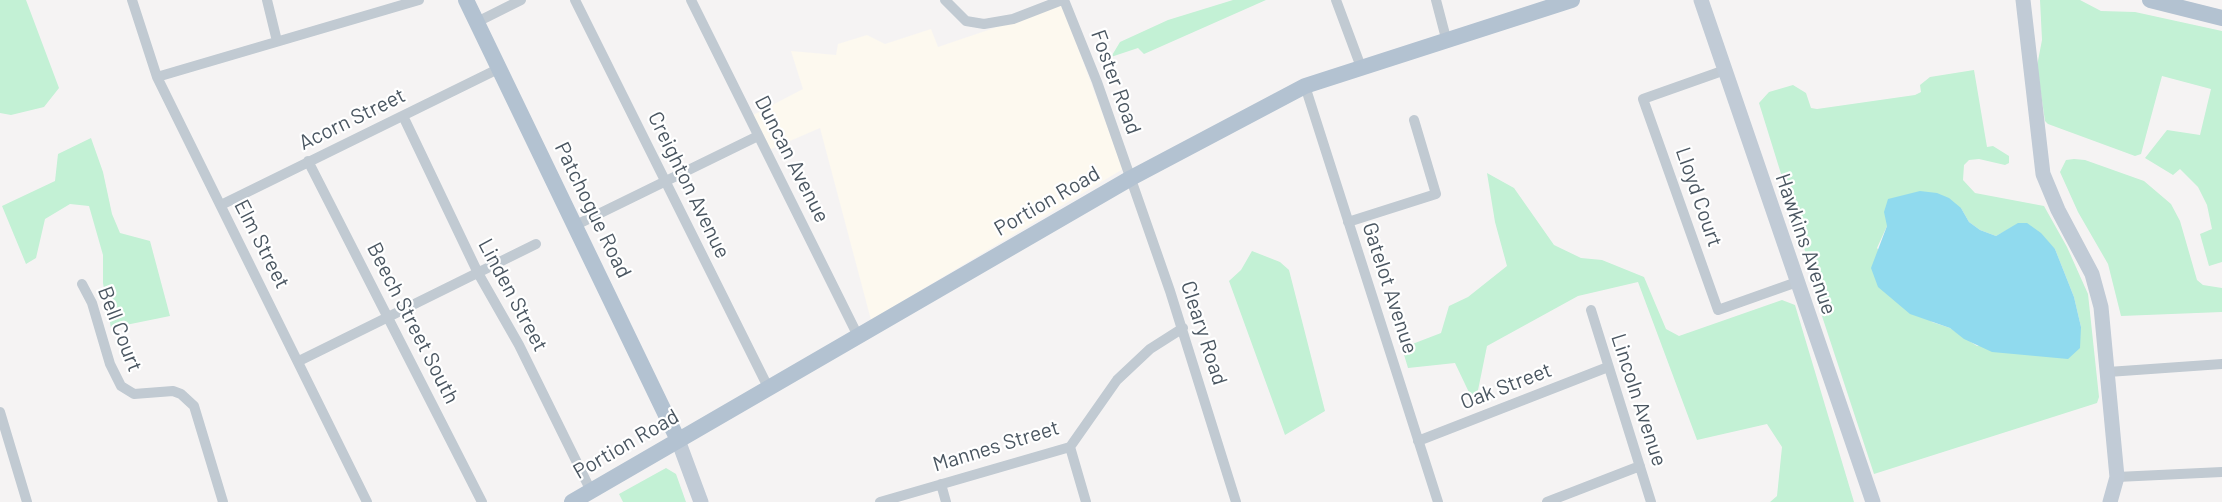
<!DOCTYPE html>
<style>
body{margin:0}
canvas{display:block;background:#f5f3f3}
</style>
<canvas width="2222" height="502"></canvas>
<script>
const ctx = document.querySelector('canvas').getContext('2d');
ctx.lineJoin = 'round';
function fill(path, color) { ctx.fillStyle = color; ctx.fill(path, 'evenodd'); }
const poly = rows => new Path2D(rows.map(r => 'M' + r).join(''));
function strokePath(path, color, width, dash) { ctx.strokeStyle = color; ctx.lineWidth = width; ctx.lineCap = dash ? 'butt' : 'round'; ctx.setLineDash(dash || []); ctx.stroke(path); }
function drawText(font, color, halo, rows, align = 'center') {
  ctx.font = font + ' Barlow,sans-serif'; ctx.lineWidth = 4.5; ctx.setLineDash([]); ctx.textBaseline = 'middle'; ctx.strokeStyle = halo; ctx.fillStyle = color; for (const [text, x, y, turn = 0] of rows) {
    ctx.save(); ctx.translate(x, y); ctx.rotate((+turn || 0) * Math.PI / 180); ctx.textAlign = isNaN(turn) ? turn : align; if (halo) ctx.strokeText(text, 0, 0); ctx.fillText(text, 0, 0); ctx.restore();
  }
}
fill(poly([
 [1062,5,1123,169,871,320,820,128,769,150,753,115,803,89,791,51,836,55,838,44,867,35,885,44,931,29,938,47]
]), '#fdf9ef');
fill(poly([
 [0,0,26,0,59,88,44,107,11,115,0,113],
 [1233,0,1266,0,1144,54,1138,48,1111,57,1120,42,1168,20],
 [2040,0,2080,0,2101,11,2135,12,2222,31,2222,262,2209,266,2200,234,2212,229,2207,205,2198,187,2180,169,2173,175,2145,158,2167,130,2200,135,2211,89,2162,76,2141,154,2135,156,2048,124,2045,121,2037,66,2042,40],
 [1974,70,1987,147,1993,146,2009,156,2009,163,2005,165,1979,159,1969,160,1964,165,1963,180,1975,193,2044,206,2067,247,2088,294,2099,397,2097,403,1874,474,1820,310,1814,280,1759,103,1769,92,1793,85,1806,93,1811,108,1817,109,1915,95,1921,92,1920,85,1930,77],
 [1961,208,1969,222,1980,230,1996,236,2018,224,2055,249,2074,297,2081,327,1977,346,1950,328,1932,322,1877,248,1887,226],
 [91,138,103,172,112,214,120,233,150,241,170,316,111,328,103,283,103,255,89,206,70,204,45,219,36,258,26,264,2,206,55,181,58,154],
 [2074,159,2085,160,2144,181,2171,204,2180,221,2197,280,2203,285,2222,288,2222,312,2121,316,2108,264,2078,212,2060,172,2066,160],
 [1487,173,1514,188,1554,245,1581,258,1602,260,1644,277,1666,329,1679,336,1782,300,1795,305,1854,502,1770,502,1777,496,1782,447,1767,424,1697,440,1638,282,1578,296,1487,346,1475,405,1455,363,1408,368,1402,348,1441,333,1449,306,1468,297,1507,266,1495,222],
 [1252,251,1280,262,1289,270,1325,411,1285,435,1229,281,1241,270],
 [666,468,676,474,686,502,623,502,619,494]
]), '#c3f1d5');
fill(poly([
 [1920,191,1937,193,1949,198,1961,208,1969,222,1980,230,1996,236,2018,223,2027,223,2041,233,2055,249,2074,297,2081,327,2080,348,2068,359,1992,352,1964,339,1950,328,1910,314,1878,287,1871,268,1887,226,1884,212,1888,199]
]), '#90daee');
strokePath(poly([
 [132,0,157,77,367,502],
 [267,0,277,41],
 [575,0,768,387],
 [691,0,858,336],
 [945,0,966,21,984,24,1013,19,1062,0],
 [1064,0,1097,82,1170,291,1236,502],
 [1336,0,1361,67],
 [1436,0,1447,42],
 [477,22,521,0],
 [1725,70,1643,99,1718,310,1797,282],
 [157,77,419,0],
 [1305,86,1438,502],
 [403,116,478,273,519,345,591,491],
 [308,161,482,502],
 [221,205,500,68],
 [1348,222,1436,194,1414,120],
 [576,225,758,136],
 [82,284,92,303,110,364,121,386,134,394,173,391,181,394,194,406,223,502],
 [1591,310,1651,502],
 [299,361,536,244],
 [2108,372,2222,364],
 [0,412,27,502],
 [1418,441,1608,367],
 [1070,447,1086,502],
 [2117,477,2222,472],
 [941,484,946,502],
 [880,502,1070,447,1117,380,1150,349,1183,328],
 [1547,502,1640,466]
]), '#c1cad2', 10);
strokePath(poly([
 [1701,0,1873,502],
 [2023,0,2043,174,2058,210,2092,274,2101,307,2117,477,2110,502],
 [678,440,701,502]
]), '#c1cbd6', 15);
strokePath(poly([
 [466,0,678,440],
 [2150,0,2222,18],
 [572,502,1131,178,1305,86,1572,0]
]), '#b3c2d1', 16);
drawText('21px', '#4a5661', '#fff', [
 ["Foster Road",1116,82,70],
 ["Acorn Street",352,119,-26],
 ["Duncan Avenue",792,159,63],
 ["Creighton Avenue",689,185,64],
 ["Lloyd Court",1699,197,71],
 ["Portion Road",1047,201,-30],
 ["Patchogue Road",593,210,64],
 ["Elm Street",262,244,63],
 ["Hawkins Avenue",1806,244,71],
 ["Gatelot Avenue",1390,288,72],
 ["Linden Street",513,295,62],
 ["Beech Street South",413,323,63],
 ["Bell Court",120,329,69],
 ["Cleary Road",1204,333,72],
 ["Oak Street",1506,386,-21],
 ["Lincoln Avenue",1639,400,72],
 ["Portion Road",626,444,-30],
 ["Mannes Street",996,446,-17]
]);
</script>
